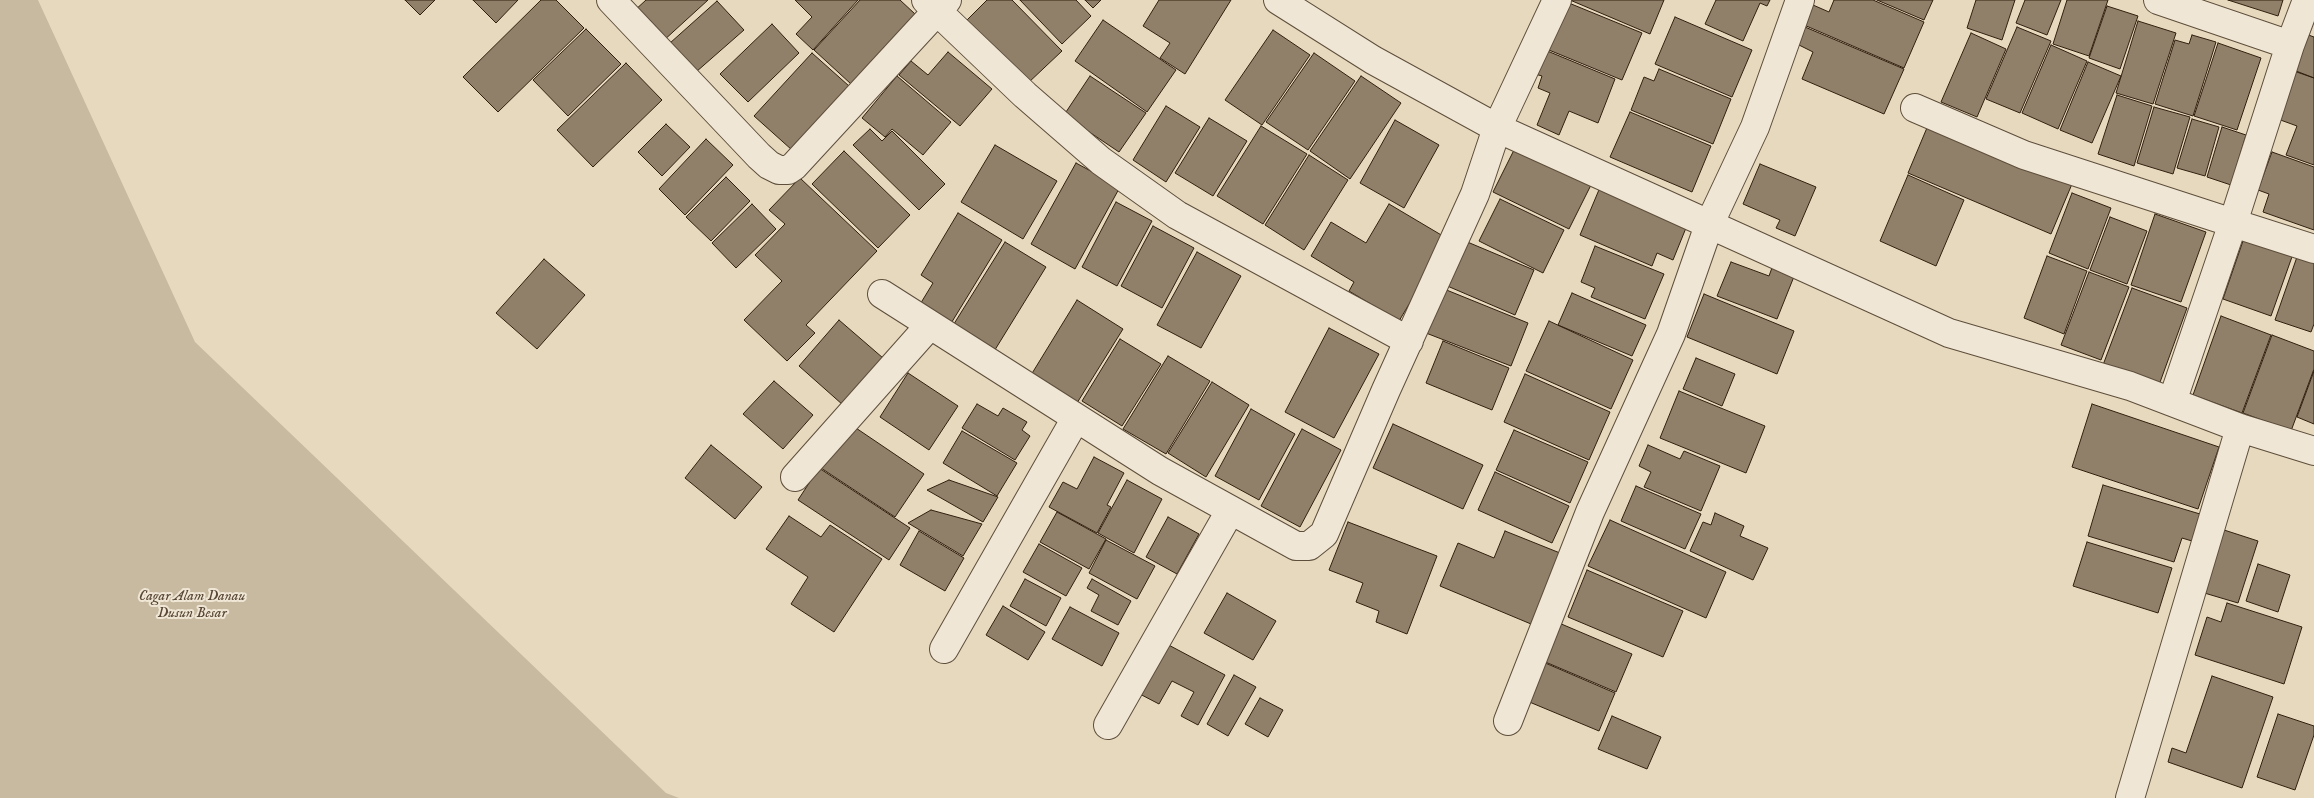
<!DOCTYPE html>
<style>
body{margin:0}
canvas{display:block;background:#e7d9be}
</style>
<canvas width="2314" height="798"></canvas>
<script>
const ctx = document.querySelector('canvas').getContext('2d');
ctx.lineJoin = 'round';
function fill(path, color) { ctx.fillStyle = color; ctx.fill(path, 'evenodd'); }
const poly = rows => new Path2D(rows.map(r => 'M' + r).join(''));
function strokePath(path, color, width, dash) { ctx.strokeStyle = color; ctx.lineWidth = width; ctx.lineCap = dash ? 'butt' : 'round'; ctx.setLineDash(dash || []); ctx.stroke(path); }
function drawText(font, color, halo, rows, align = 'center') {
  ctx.font = font + ' "IM FELL English",serif'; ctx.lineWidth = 4; ctx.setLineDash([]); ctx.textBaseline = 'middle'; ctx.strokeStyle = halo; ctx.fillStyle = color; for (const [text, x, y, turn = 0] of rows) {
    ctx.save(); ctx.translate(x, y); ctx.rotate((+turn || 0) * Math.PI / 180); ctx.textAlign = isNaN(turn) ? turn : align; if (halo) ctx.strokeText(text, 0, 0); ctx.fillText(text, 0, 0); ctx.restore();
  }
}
fill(poly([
 [0,0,38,0,195,342,666,793,679,798,0,798]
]), '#c8baa0');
const building = poly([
 [405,0,435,0,420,15,405,0],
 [473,0,518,0,496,23,473,0],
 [541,0,556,0,584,28,498,112,463,77,541,0],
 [646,0,708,0,662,42,634,11,646,0],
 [858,0,813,50,796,34,812,17,795,0,858,0],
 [860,0,900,0,915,14,851,84,814,50,860,0],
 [987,0,1012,0,1062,51,1027,84,966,21,987,0],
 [1020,0,1076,0,1091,16,1062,44,1020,0],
 [1085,0,1101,0,1093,8,1085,0],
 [1159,0,1231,0,1185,74,1160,58,1170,43,1143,26,1159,0],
 [1570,0,1664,0,1650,34,1570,0],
 [1716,0,1770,0,1767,6,1760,3,1743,41,1705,24,1716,0],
 [1834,0,1873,0,1924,22,1904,68,1804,25,1813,5,1829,12,1834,0],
 [1877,0,1933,0,1924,20,1877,0],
 [1976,0,2015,0,2002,40,1967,28,1976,0],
 [2025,0,2061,0,2047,35,2016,23,2025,0],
 [2067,0,2108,0,2089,56,2053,44,2067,0],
 [2228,0,2283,0,2278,16,2228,0],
 [717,1,744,30,696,72,670,43,717,1],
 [1564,1,1642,33,1622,80,1544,48,1564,1],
 [2107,6,2138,16,2120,69,2089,58,2107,6],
 [1675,17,1752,50,1732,97,1655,64,1675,17],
 [1103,20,1176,70,1147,112,1075,61,1103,20],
 [2138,21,2176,33,2153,104,2116,93,2138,21],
 [772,24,799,53,748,102,720,74,772,24],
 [1805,27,1904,69,1884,114,1802,79,1813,52,1797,44,1805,27],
 [2017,27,2051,41,2020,113,1986,99,2017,27],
 [586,29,621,64,568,116,533,80,586,29],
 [1273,30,1310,55,1262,125,1225,100,1273,30],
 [1971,33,2006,49,1977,117,1941,102,1971,33],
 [2303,33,2314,37,2314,78,2291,69,2303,33],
 [2192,35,2216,42,2193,116,2155,104,2175,40,2189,44,2192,35],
 [2218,43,2261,58,2237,130,2194,116,2218,43],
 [2051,45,2087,61,2058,129,2022,113,2051,45],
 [1545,50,1615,79,1598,123,1569,111,1559,135,1537,125,1550,93,1538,88,1542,76,1535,74,1545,50],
 [948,52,992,89,960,126,899,75,911,61,928,75,948,52],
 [812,53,849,86,792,150,754,116,812,53],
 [1314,53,1355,81,1308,150,1266,122,1314,53],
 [2088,62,2121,76,2092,143,2060,130,2088,62],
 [626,63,662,100,593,167,557,130,626,63],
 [1659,69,1731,99,1713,144,1631,110,1644,77,1654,81,1659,69],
 [2291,70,2314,78,2314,165,2286,155,2297,126,2275,118,2291,70],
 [897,76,951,122,923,155,892,129,885,137,862,118,897,76],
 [1090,76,1146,113,1119,152,1064,115,1090,76],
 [1361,76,1401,103,1350,179,1310,151,1361,76],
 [2117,95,2152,106,2134,166,2098,154,2117,95],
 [1166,106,1200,127,1166,182,1133,160,1166,106],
 [2154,107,2190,117,2173,174,2137,163,2154,107],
 [1630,112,1711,146,1692,192,1610,157,1630,112],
 [1209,118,1247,141,1213,196,1175,173,1209,118],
 [2192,119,2219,127,2205,176,2177,168,2192,119],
 [1395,120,1439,145,1404,208,1360,183,1395,120],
 [1929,123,2072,184,2051,234,1908,173,1929,123],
 [666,124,690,147,662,176,638,152,666,124],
 [1261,126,1307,154,1263,224,1217,196,1261,126],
 [2222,127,2246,135,2231,185,2207,177,2222,127],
 [870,129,882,141,892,131,945,184,919,210,853,145,870,129],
 [706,139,733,165,685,215,659,189,706,139],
 [995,145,1057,181,1023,239,961,202,995,145],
 [1515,148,1591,185,1569,229,1493,192,1515,148],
 [844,151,910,215,878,248,812,184,844,151],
 [2272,152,2314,167,2314,230,2263,212,2269,194,2258,190,2272,152],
 [1309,155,1348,180,1304,250,1265,225,1309,155],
 [1076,163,1120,187,1075,269,1031,244,1076,163],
 [1760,164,1816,187,1795,236,1776,228,1780,220,1743,204,1760,164],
 [1908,175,1964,200,1936,266,1880,241,1908,175],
 [726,177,750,201,711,241,686,217,726,177],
 [800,178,877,251,806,325,815,333,787,361,744,320,782,281,755,255,785,224,769,210,800,178],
 [1601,185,1688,223,1673,260,1657,253,1652,266,1580,235,1601,185],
 [2072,193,2111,208,2088,269,2049,253,2072,193],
 [1500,199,1564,230,1543,273,1479,241,1500,199],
 [1116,202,1152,221,1117,286,1082,267,1116,202],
 [752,204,776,229,736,268,712,243,752,204],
 [1389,204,1448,239,1399,321,1349,291,1354,282,1311,256,1331,222,1366,243,1389,204],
 [958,213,1002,240,950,325,919,306,933,283,921,275,958,213],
 [2155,214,2206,232,2181,302,2131,285,2155,214],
 [2110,217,2147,231,2127,284,2090,270,2110,217],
 [1153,226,1194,248,1162,308,1121,286,1153,226],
 [2244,238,2293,254,2271,316,2223,299,2244,238],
 [1465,241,1534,270,1515,315,1445,285,1465,241],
 [1005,242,1046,267,993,353,952,327,1005,242],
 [1595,246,1664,274,1645,319,1591,297,1595,288,1581,282,1595,246],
 [1197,252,1241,276,1201,348,1157,325,1197,252],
 [2298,254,2314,259,2314,324,2311,332,2275,320,2298,254],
 [2047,256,2087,271,2064,334,2024,318,2047,256],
 [544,259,585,295,537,349,496,313,544,259],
 [1731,262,1769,276,1773,265,1795,274,1777,319,1717,296,1731,262],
 [2089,272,2129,287,2101,360,2061,345,2089,272],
 [2132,288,2187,308,2159,385,2103,365,2132,288],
 [1444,289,1528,323,1511,366,1426,333,1444,289],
 [1572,293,1646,325,1632,356,1558,325,1572,293],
 [1704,294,1794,331,1777,374,1687,337,1704,294],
 [1077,300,1123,329,1077,403,1031,375,1077,300],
 [2221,316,2271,335,2242,413,2193,395,2221,316],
 [839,320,883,358,843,405,799,366,839,320],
 [1549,321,1633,360,1611,409,1526,371,1549,321],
 [1329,328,1379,354,1334,438,1285,412,1329,328],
 [2272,335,2314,351,2314,369,2291,431,2243,413,2272,335],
 [1120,339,1161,364,1122,426,1082,401,1120,339],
 [1443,341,1509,368,1492,410,1426,383,1443,341],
 [1168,356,1210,381,1166,454,1123,429,1168,356],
 [1696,358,1735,374,1722,406,1683,389,1696,358],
 [2314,371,2314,424,2297,417,2314,371],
 [908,373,958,406,929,450,880,417,908,373],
 [1525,374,1610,412,1589,460,1504,422,1525,374],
 [774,381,813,415,783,449,743,414,774,381],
 [1212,382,1249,405,1206,477,1168,453,1212,382],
 [1679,391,1765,426,1746,473,1660,438,1679,391],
 [977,404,998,416,1003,408,1027,422,1022,430,1030,436,1015,460,962,428,977,404],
 [2092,404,2219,447,2198,509,2072,467,2092,404],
 [1251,409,1295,434,1259,500,1215,476,1251,409],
 [850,424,924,474,895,517,821,468,850,424],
 [1393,424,1483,465,1463,509,1373,468,1393,424],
 [1302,429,1341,450,1300,527,1261,506,1302,429],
 [1514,430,1588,462,1570,503,1496,470,1514,430],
 [962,431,1017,463,997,496,943,463,962,431],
 [711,445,762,487,735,519,685,478,711,445],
 [1648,445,1680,459,1684,451,1720,466,1701,511,1644,487,1651,472,1639,466,1648,445],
 [1094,457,1124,473,1107,505,1111,507,1097,533,1049,507,1063,482,1077,489,1094,457],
 [819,468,910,528,889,560,798,500,819,468],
 [1495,472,1569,506,1552,543,1478,510,1495,472],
 [949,480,998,497,983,522,927,490,949,480],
 [1127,480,1162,499,1134,553,1098,533,1127,480],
 [2103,485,2200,514,2192,541,2182,538,2174,562,2088,536,2103,485],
 [1636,486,1701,514,1685,549,1621,521,1636,486],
 [931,510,982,524,963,556,908,523,931,510],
 [1057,512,1106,539,1089,569,1040,542,1057,512],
 [1715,513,1744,526,1740,536,1768,548,1753,580,1690,551,1703,522,1711,525,1715,513],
 [789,516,821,537,830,525,882,559,834,632,791,604,808,577,766,549,789,516],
 [1168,517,1199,534,1177,574,1146,557,1168,517],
 [1610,520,1726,572,1706,618,1588,566,1610,520],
 [1348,522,1437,556,1407,634,1376,622,1379,611,1356,602,1363,583,1329,570,1348,522],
 [2221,529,2258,541,2238,603,2201,592,2221,529],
 [919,531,964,558,945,591,900,565,919,531],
 [1505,531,1560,553,1531,624,1440,586,1458,543,1494,558,1505,531],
 [1106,540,1155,566,1137,599,1089,573,1106,540],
 [2087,542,2172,568,2158,613,2073,586,2087,542],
 [1039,544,1082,568,1066,596,1023,572,1039,544],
 [2258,564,2290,575,2278,612,2246,601,2258,564],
 [1587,570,1683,611,1663,657,1568,617,1587,570],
 [1025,579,1061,598,1046,626,1010,606,1025,579],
 [1092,579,1131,601,1118,625,1091,611,1099,595,1087,588,1092,579],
 [1227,593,1276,621,1253,660,1204,633,1227,593],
 [2227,603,2302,627,2284,684,2195,655,2207,617,2221,622,2227,603],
 [1003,606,1045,632,1028,660,986,635,1003,606],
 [1070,607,1119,633,1102,666,1052,639,1070,607],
 [1559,623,1632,654,1616,692,1543,661,1559,623],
 [1163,642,1225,675,1198,725,1181,716,1194,692,1172,681,1159,704,1136,692,1163,642],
 [1543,662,1615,693,1599,731,1527,701,1543,662],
 [1234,675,1256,687,1228,736,1207,724,1234,675],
 [2212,676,2273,697,2242,788,2168,762,2172,748,2186,753,2212,676],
 [1260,698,1283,710,1268,737,1245,724,1260,698],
 [2278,714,2314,726,2314,735,2295,790,2257,777,2278,714],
 [1612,716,1661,737,1647,769,1598,749,1612,716]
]);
fill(building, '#90806a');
strokePath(building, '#31200f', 1);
const minor = poly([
 [611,0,759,156,769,165,779,170,788,170,794,166,937,11,926,0],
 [947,0,937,11,1025,95,1101,161,1177,215,1409,341],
 [1278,0,1373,60,1497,128,1949,333,2130,386,2240,428,2314,451],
 [2158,0,2290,45],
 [1915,108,2024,155,2233,223,2290,45,2307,0],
 [882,294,1160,471,1296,546,1309,546,1324,534,1386,390,1475,194,1497,128,1557,0],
 [2172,402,2233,223,2314,249],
 [795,477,930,325],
 [944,649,1076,418],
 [1508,721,1590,512,1671,334,1709,225,1755,127,1800,0],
 [1108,725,1230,511],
 [2130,798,2240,428]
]);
strokePath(minor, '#5e4e3b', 30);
strokePath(minor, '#efe6d5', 28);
drawText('italic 15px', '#574633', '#efe6d5', [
 ["Cagar Alam Danau",192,597],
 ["Dusun Besar",192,614]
]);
</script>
